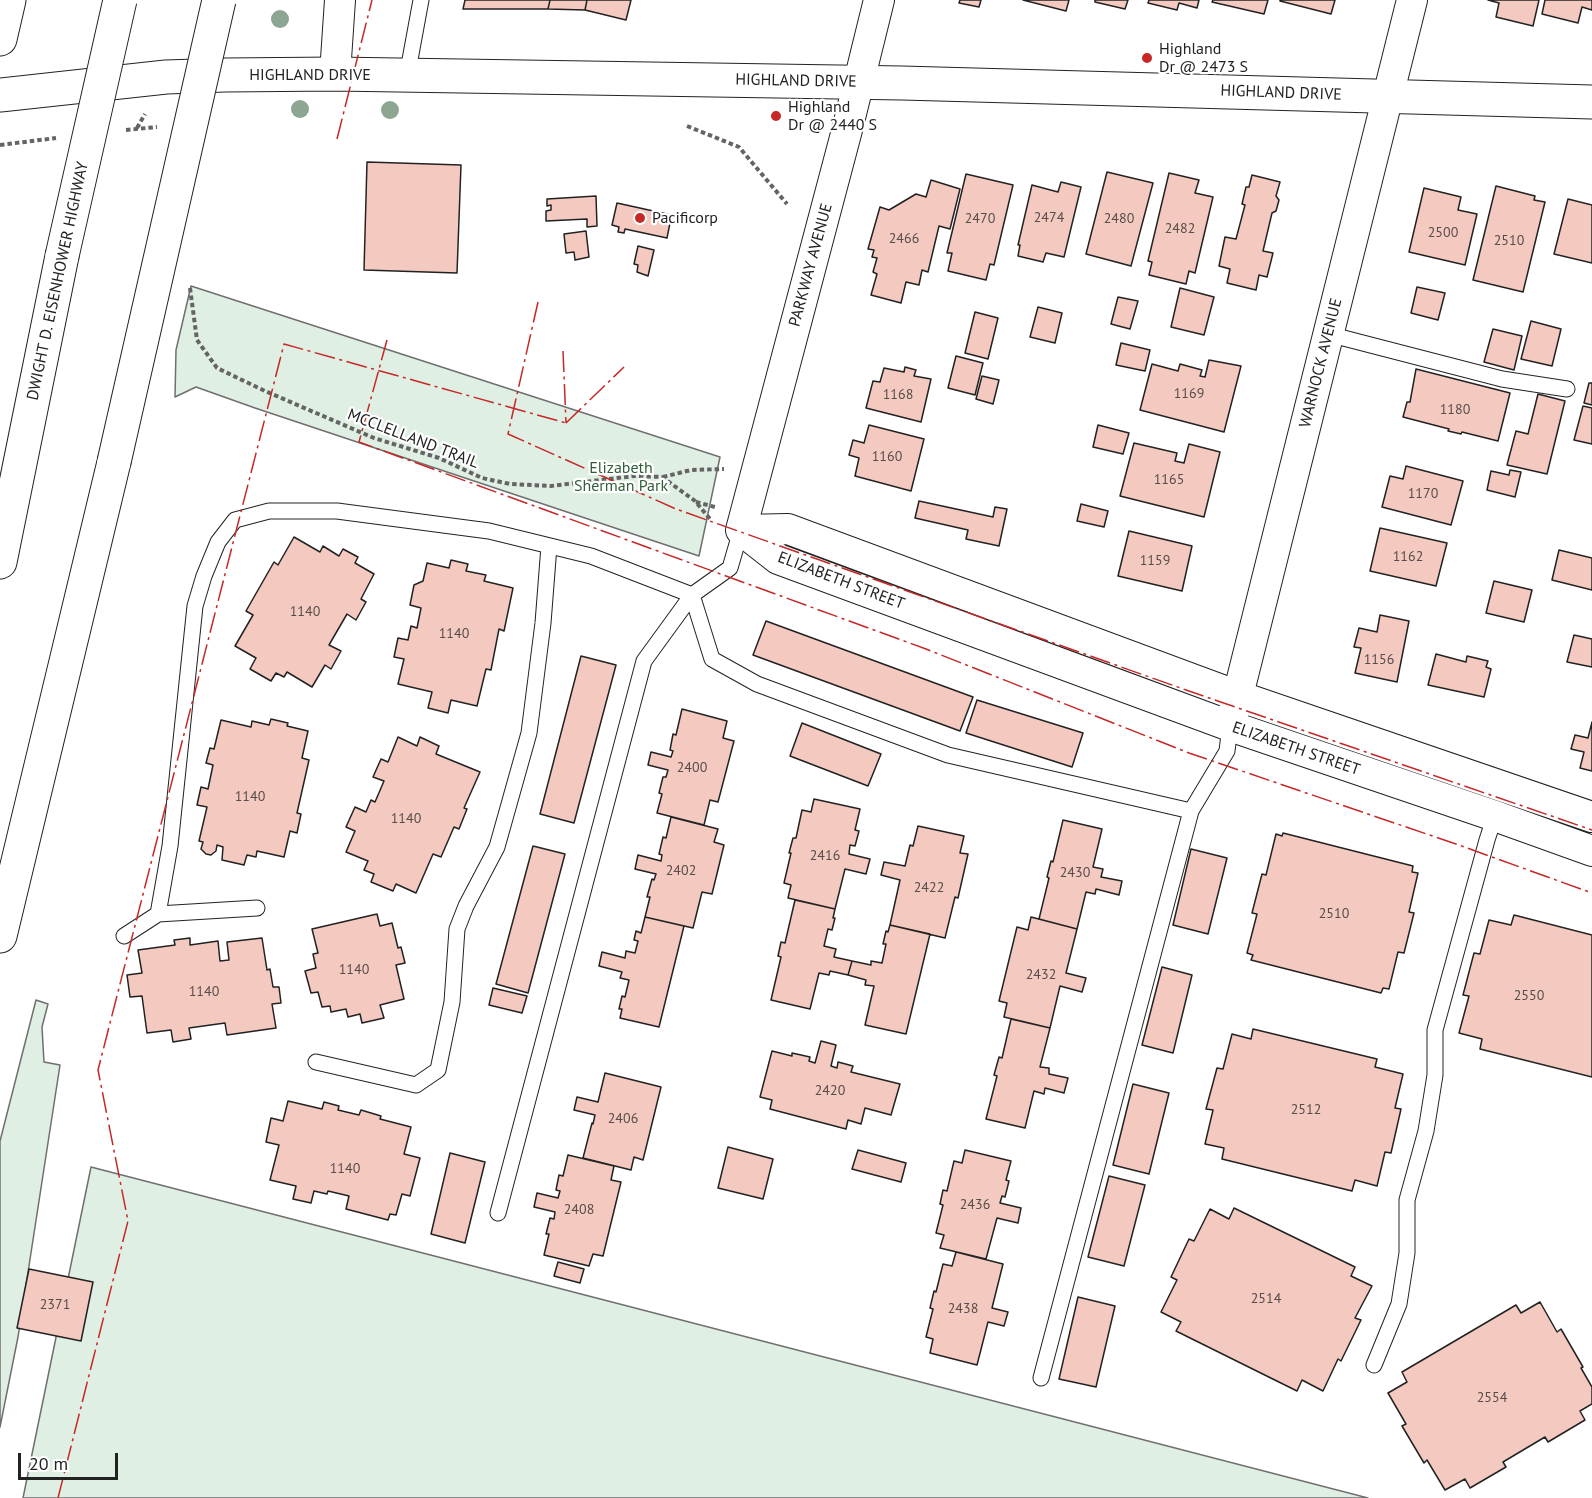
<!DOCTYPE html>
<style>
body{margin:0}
#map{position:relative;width:1592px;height:1498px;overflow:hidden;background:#fff;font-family:"PT Sans",sans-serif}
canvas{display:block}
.scale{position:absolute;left:18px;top:1453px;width:100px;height:27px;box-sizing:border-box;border:3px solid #222;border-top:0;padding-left:8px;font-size:18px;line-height:21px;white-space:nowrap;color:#222;-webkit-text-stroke:4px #fff;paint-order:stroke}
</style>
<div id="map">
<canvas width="1592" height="1498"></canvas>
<div class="scale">20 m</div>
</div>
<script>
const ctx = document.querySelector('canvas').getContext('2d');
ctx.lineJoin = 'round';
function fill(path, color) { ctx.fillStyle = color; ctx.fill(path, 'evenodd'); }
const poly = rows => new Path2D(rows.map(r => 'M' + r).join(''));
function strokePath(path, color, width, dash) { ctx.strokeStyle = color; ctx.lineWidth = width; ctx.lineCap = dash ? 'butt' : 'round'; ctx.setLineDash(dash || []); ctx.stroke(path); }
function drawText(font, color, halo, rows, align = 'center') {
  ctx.font = font + ' "PT Sans",sans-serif'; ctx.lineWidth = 4.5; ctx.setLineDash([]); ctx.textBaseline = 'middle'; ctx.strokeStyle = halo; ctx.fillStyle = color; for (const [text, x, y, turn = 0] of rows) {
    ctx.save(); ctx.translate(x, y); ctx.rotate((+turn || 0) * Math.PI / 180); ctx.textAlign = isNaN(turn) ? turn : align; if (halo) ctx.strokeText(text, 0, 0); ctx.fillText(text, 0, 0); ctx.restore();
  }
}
const green = poly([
 [191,286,720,457,699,556,255,408,196,387,175,397,176,350,191,286],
 [36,1000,48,1004,42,1027,44,1062,60,1065,18,1337,0,1427,0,1141,36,1000],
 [91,1167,1368,1498,23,1498,91,1167]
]);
fill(green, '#e0efe3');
strokePath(green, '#6f6f6f', 1.5);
const building = poly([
 [465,0,550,0,548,9,463,9,465,0],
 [550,0,587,0,585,10,548,9,550,0],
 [587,0,631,0,626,20,585,10,587,0],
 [960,0,981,0,979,7,959,3,960,0],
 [1023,0,1069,0,1066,11,1023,0],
 [1095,0,1128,0,1125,9,1095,2,1095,0],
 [1149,0,1199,0,1197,8,1179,3,1177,10,1148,3,1149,0],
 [1213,0,1268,0,1264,14,1212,2,1213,0],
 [1280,0,1335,0,1331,14,1280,1,1280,0],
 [1488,0,1539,0,1533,26,1496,17,1499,3,1488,0],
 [1545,0,1592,0,1592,10,1582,7,1578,23,1542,14,1545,0],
 [367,162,461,165,457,273,364,270,367,162],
 [1107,172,1153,183,1131,266,1086,254,1107,172],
 [1169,173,1199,180,1195,193,1213,197,1195,273,1189,271,1186,284,1149,275,1152,262,1148,261,1169,173],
 [966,174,1013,185,994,265,990,264,986,280,948,271,952,253,947,253,966,174],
 [1252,175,1280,182,1276,196,1279,200,1276,211,1272,213,1263,251,1273,253,1267,277,1259,275,1256,290,1227,283,1230,269,1219,266,1225,237,1236,239,1245,205,1242,204,1246,187,1249,187,1252,175],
 [931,180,960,189,950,229,939,226,928,272,922,270,919,285,906,282,901,303,871,295,877,274,873,272,877,258,872,257,874,250,868,249,880,207,889,210,916,194,926,197,931,180],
 [1061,182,1081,187,1064,257,1046,253,1043,262,1018,256,1020,245,1018,245,1032,185,1058,192,1061,182],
 [1496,186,1535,196,1534,200,1545,202,1523,292,1473,280,1496,186],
 [1424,188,1461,197,1458,210,1477,214,1465,265,1409,252,1424,188],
 [596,196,597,226,587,227,587,219,546,221,546,211,551,210,551,205,547,206,547,199,596,196],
 [1568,199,1592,205,1592,263,1554,254,1568,199],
 [617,203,667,214,665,221,670,223,667,238,625,229,624,233,618,232,619,227,612,225,617,203],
 [586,231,589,257,575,260,574,252,566,253,564,234,586,231],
 [638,246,654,250,648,276,637,272,638,265,634,264,638,246],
 [1417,287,1445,293,1438,320,1411,313,1417,287],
 [1180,288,1214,297,1204,335,1171,327,1180,288],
 [1118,297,1138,301,1130,329,1111,324,1118,297],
 [1038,307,1062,313,1055,343,1030,337,1038,307],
 [975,312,998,318,988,359,965,353,975,312],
 [1531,321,1561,329,1552,366,1521,359,1531,321],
 [1493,329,1522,336,1514,370,1484,362,1493,329],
 [1121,343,1150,350,1145,371,1116,365,1121,343],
 [956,356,983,363,975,395,948,388,956,356],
 [1209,360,1241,366,1224,432,1140,410,1152,364,1178,371,1180,364,1202,370,1200,376,1205,377,1209,360],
 [905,367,916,370,914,376,931,379,921,422,866,408,873,381,880,382,884,368,904,372,905,367],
 [1416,369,1510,393,1498,441,1462,432,1461,434,1448,431,1449,429,1403,417,1407,402,1410,402,1416,369],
 [982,376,999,380,993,404,976,399,982,376],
 [1589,383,1592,383,1592,405,1584,403,1589,383],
 [1538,394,1565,401,1547,474,1507,465,1516,431,1528,434,1538,394],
 [1583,406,1592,408,1592,444,1574,440,1583,406],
 [869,425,924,439,911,491,855,476,859,458,849,455,853,440,864,443,869,425],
 [1098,425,1129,433,1123,454,1093,447,1098,425],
 [1134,443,1177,453,1175,461,1184,463,1189,444,1220,452,1204,517,1120,496,1134,443],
 [1406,466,1463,481,1451,525,1382,507,1390,476,1403,479,1406,466],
 [1510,470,1521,472,1515,497,1487,490,1491,471,1509,475,1510,470],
 [919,501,993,517,995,507,1007,509,999,546,966,539,968,530,915,518,919,501],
 [1081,504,1108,511,1104,527,1077,521,1081,504],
 [1380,528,1447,543,1436,586,1370,571,1380,528],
 [1129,531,1192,546,1182,591,1118,576,1129,531],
 [294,537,320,552,323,546,339,556,343,549,358,557,355,563,374,574,361,599,366,602,356,620,347,614,329,645,341,651,331,669,325,665,312,687,287,672,284,677,276,673,271,681,250,669,256,658,235,646,253,615,246,611,274,562,278,565,294,537],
 [1559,550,1592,558,1592,590,1552,580,1559,550],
 [451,560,468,564,466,571,486,575,484,581,513,588,504,631,499,629,491,670,486,669,477,706,451,700,448,713,428,708,432,692,398,684,404,659,394,657,398,638,408,640,411,626,417,628,421,608,410,605,414,585,423,581,427,563,449,568,451,560],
 [1494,581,1532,590,1524,622,1486,613,1494,581],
 [1380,615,1409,621,1397,682,1355,673,1361,648,1354,647,1359,628,1377,632,1380,615],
 [766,621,973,697,960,731,753,655,766,621],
 [1574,635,1592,639,1592,667,1567,662,1574,635],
 [1436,654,1466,662,1467,656,1488,661,1486,667,1491,669,1484,697,1428,685,1436,654],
 [581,656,616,665,574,823,540,814,581,656],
 [977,700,1083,733,1072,767,966,733,977,700],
 [682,709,727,721,723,738,734,741,718,802,710,800,704,825,657,813,662,794,659,793,663,777,666,777,668,770,648,765,651,752,671,757,673,751,670,750,673,734,676,735,682,709],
 [271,719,288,723,287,726,308,731,302,758,309,760,297,813,301,814,297,833,290,831,284,857,257,851,256,857,247,855,244,865,222,860,223,847,217,845,216,851,211,855,206,854,201,849,203,842,199,841,207,807,197,805,201,787,208,789,213,765,206,763,210,748,214,749,221,720,251,727,252,721,269,725,271,719],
 [1592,722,1592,771,1580,768,1584,752,1571,749,1575,735,1588,738,1592,722],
 [802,723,881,754,868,786,790,756,802,723],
 [398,737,417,746,420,737,439,746,436,754,480,772,464,808,467,809,459,829,454,827,441,857,433,854,416,893,396,884,393,891,371,882,374,874,364,870,368,861,346,852,355,831,346,827,355,807,366,812,371,800,375,802,384,781,373,777,381,759,388,762,398,737],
 [814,799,860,809,855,830,859,831,855,846,850,845,849,854,870,859,866,874,845,869,835,909,788,898,791,885,784,883,791,853,789,853,793,838,796,838,802,810,811,812,814,799],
 [671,817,718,829,714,842,724,845,712,894,702,892,693,928,645,917,650,897,647,897,652,879,654,880,656,874,635,869,638,855,661,861,662,855,659,854,663,837,666,838,671,817],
 [1063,820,1102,829,1093,867,1103,869,1101,877,1122,881,1119,895,1096,889,1095,894,1086,892,1077,929,1039,919,1049,878,1047,877,1051,861,1053,862,1063,820],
 [918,826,964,836,960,853,968,854,958,898,955,897,945,938,890,925,900,880,881,875,884,862,905,866,910,845,913,846,918,826],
 [1283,833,1413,866,1412,872,1418,873,1409,912,1414,913,1404,953,1398,952,1389,989,1383,988,1381,993,1251,960,1253,955,1247,953,1257,914,1252,913,1262,874,1266,875,1276,834,1282,836,1283,833],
 [533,846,565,854,528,993,496,984,533,846],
 [1191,849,1227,858,1208,934,1173,925,1191,849],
 [795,900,835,909,833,918,835,918,832,930,828,929,824,946,836,949,834,957,852,961,848,975,830,971,829,975,819,973,810,1009,771,1000,781,957,778,956,781,942,785,943,795,900],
 [377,914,380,926,392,923,398,948,401,947,405,963,396,965,404,999,380,1005,384,1018,362,1023,360,1014,348,1017,346,1009,331,1012,330,1006,322,1007,318,992,311,993,305,971,316,968,313,954,318,953,312,929,377,914],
 [1514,915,1592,935,1592,1077,1480,1049,1482,1039,1459,1033,1469,996,1463,995,1474,953,1480,954,1489,920,1511,925,1514,915],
 [645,917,684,926,659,1027,620,1018,622,1009,619,1009,622,996,625,997,629,980,620,978,622,972,599,966,602,952,625,958,626,951,635,953,638,941,634,940,636,931,641,933,645,917],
 [1031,917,1077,929,1066,973,1086,978,1082,992,1060,986,1050,1028,1004,1017,1007,1003,999,1001,1017,927,1028,930,1031,917],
 [890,925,930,934,906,1034,865,1025,874,986,865,985,866,980,848,975,852,961,871,965,871,961,882,963,886,944,883,944,886,931,888,932,890,925],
 [190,938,190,945,218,941,220,961,229,960,227,942,262,938,267,970,270,969,273,987,279,987,281,1003,272,1004,276,1028,227,1035,225,1023,189,1028,191,1039,173,1042,171,1030,147,1033,142,996,130,997,127,975,142,973,138,950,175,945,174,940,190,938],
 [1162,967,1192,975,1173,1053,1142,1045,1162,967],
 [493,988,527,996,522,1013,489,1005,493,988],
 [1011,1019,1050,1028,1040,1067,1049,1068,1049,1074,1068,1078,1064,1093,1045,1088,1044,1094,1034,1091,1025,1128,986,1119,997,1076,994,1075,999,1057,1002,1058,1011,1019],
 [1253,1029,1377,1059,1375,1067,1403,1074,1395,1108,1401,1109,1391,1153,1385,1152,1377,1186,1355,1180,1352,1191,1222,1159,1224,1148,1205,1144,1213,1110,1206,1109,1217,1068,1223,1069,1232,1034,1251,1039,1253,1029],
 [821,1041,836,1045,831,1066,837,1068,838,1062,853,1066,851,1072,900,1084,891,1115,865,1108,861,1124,848,1120,846,1129,770,1109,772,1100,760,1097,772,1051,792,1056,792,1053,810,1057,809,1061,815,1063,821,1041],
 [605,1073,661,1087,643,1160,634,1157,631,1170,583,1158,592,1123,593,1124,595,1115,574,1110,577,1097,598,1102,605,1073],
 [1133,1084,1169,1093,1149,1174,1113,1165,1133,1084],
 [288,1101,322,1109,324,1102,339,1106,338,1110,359,1115,361,1110,381,1116,380,1119,411,1127,404,1154,420,1158,410,1196,402,1194,396,1215,390,1214,388,1220,346,1209,349,1196,328,1191,327,1194,314,1191,311,1203,293,1199,296,1186,270,1180,279,1145,266,1142,271,1118,283,1121,288,1101],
 [728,1147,773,1159,763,1199,718,1188,728,1147],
 [858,1150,906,1163,901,1182,852,1169,858,1150],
 [965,1150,1011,1161,1006,1180,1009,1181,1005,1197,1002,1196,1000,1203,1021,1208,1018,1223,997,1218,986,1259,940,1248,944,1235,936,1233,943,1205,940,1204,943,1190,947,1191,954,1161,962,1163,965,1150],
 [450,1153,485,1162,465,1243,431,1234,450,1153],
 [568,1155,614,1166,611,1180,621,1182,603,1256,593,1254,589,1266,544,1255,549,1234,546,1234,550,1218,554,1219,555,1212,534,1207,537,1193,558,1198,560,1191,556,1190,559,1175,563,1176,568,1155],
 [1109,1176,1145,1185,1124,1266,1088,1257,1109,1176],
 [1234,1208,1355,1267,1351,1276,1372,1286,1355,1318,1361,1320,1341,1361,1338,1359,1323,1391,1302,1380,1297,1391,1176,1331,1181,1322,1161,1312,1177,1280,1171,1277,1189,1239,1194,1241,1210,1209,1229,1219,1234,1208],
 [956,1252,1003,1264,992,1308,1008,1312,1004,1326,988,1322,977,1365,930,1353,933,1339,926,1337,933,1309,930,1308,934,1291,936,1292,943,1264,952,1266,956,1252],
 [558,1262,584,1269,580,1283,554,1276,558,1262],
 [29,1269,93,1282,81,1341,17,1328,29,1269],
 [1078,1297,1115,1306,1096,1387,1059,1379,1078,1297],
 [1540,1302,1557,1332,1561,1329,1583,1367,1581,1368,1592,1387,1592,1404,1580,1411,1585,1420,1548,1442,1545,1437,1503,1462,1506,1467,1470,1488,1465,1479,1445,1490,1427,1460,1424,1463,1402,1426,1406,1424,1388,1393,1407,1382,1402,1372,1516,1305,1521,1313,1540,1302]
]);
fill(building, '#f3c9c0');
strokePath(building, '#222', 1.5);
const service = poly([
 [407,76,421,0],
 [1328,334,1502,379,1567,389],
 [257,908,158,914,170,846,195,606,204,576,218,542,235,520,269,511,337,511,489,531,591,556,692,595,712,659,757,684,948,755,1191,811],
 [124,936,158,914],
 [316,1062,416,1085,438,1070,452,1002,457,929,466,906,497,847,529,733,543,623,549,546],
 [498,1213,644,661,692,595,730,568,741,530],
 [1374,1365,1399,1304,1407,1253,1407,1200,1426,1131,1435,1075,1435,1030,1487,840,1496,812],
 [1041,1378,1191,811,1227,751,1230,726]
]);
const minor = poly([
 [335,74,340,0],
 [741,530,778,559,1230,726,1495,816,1592,851],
 [741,530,788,529,1238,696,1592,817],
 [741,530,847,130,879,0],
 [1233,715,1412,0]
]);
const tertiary = poly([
 [0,95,166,77,225,75,335,74,902,83,1592,102]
]);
const motorway = poly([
 [0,39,9,0],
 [0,562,62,256],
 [0,936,114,462]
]);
strokePath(service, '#222', 17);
strokePath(minor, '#222', 32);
strokePath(tertiary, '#222', 35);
strokePath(motorway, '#222', 35);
strokePath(poly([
 [687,126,739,147,787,204],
 [137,128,145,114],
 [126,130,157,127],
 [0,145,56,138],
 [190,288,197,340,217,368,265,391,374,438,439,458,482,478,510,484,551,486,634,476,662,477,695,501,710,519],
 [663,477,691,470,724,469],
 [696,502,715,507]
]), '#646464', 4, [4.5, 3]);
strokePath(service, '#fff', 15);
strokePath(minor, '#fff', 30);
strokePath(tertiary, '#fff', 33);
strokePath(motorway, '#fff', 33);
const motorwayBridge = poly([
 [62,256,120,0],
 [114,462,219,0]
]);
strokePath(motorwayBridge, '#222', 35, []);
strokePath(motorwayBridge, '#fff', 33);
strokePath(poly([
 [337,139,372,0],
 [538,302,508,434,676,509,1186,690,1592,830],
 [387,340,359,442,926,649,1189,753,1456,844,1592,893],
 [563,351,566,423],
 [566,423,624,367],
 [58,1498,128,1221,98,1070,284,344,566,423]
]), '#c62828', 1.5, [21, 4.5, 3, 4.5]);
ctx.fillStyle = '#8da692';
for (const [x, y] of [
 [280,19],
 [300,109],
 [390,110]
]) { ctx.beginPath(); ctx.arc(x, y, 9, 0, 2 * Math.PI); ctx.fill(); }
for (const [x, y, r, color] of [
 [1147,58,6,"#c62828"],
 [776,116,6,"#c62828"],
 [640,218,6,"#c62828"]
]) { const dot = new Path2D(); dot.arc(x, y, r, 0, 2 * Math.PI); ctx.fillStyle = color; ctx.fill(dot); strokePath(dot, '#fff', 2); }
drawText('14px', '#564c4a', null, [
 ["2474",1049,218],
 ["2470",980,219],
 ["2480",1119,219],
 ["2482",1180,229],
 ["2500",1443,233],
 ["2466",904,239],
 ["2510",1509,241],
 ["1169",1189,394],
 ["1168",898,395],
 ["1180",1455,410],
 ["1160",887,457],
 ["1165",1169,480],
 ["1170",1423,494],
 ["1162",1408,557],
 ["1159",1155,561],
 ["1140",305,612],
 ["1140",454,634],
 ["1156",1379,660],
 ["2400",692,768],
 ["1140",250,797],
 ["1140",406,819],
 ["2416",825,856],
 ["2402",681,871],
 ["2430",1075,873],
 ["2422",929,888],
 ["2510",1334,914],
 ["1140",354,970],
 ["2432",1041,975],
 ["1140",204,992],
 ["2550",1529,996],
 ["2420",830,1091],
 ["2512",1306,1110],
 ["2406",623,1119],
 ["1140",345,1169],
 ["2436",975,1205],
 ["2408",579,1210],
 ["2514",1266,1299],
 ["2371",55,1305],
 ["2438",963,1309],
 ["2554",1492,1398]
]);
drawText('16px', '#222', '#fff', [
 ["Highland",1159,49],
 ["Dr @ 2473 S",1159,67],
 ["Highland",788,107],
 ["Dr @ 2440 S",788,125],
 ["Pacificorp",652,218]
], 'left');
drawText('16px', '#222', '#fff', [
 ["HIGHLAND DRIVE",310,75],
 ["HIGHLAND DRIVE",796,81,1],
 ["HIGHLAND DRIVE",1281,93,2],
 ["PARKWAY AVENUE",811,265,-75],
 ["DWIGHT D. EISENHOWER HIGHWAY",58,281,-78],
 ["WARNOCK AVENUE",1321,363,-76],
 ["MCCLELLAND TRAIL",413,439,21],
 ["ELIZABETH STREET",841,581,21],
 ["ELIZABETH STREET",1296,749,19]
]);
drawText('16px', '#2f5e38', '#fff', [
 ["Elizabeth",621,468],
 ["Sherman Park",621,486]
]);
</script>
